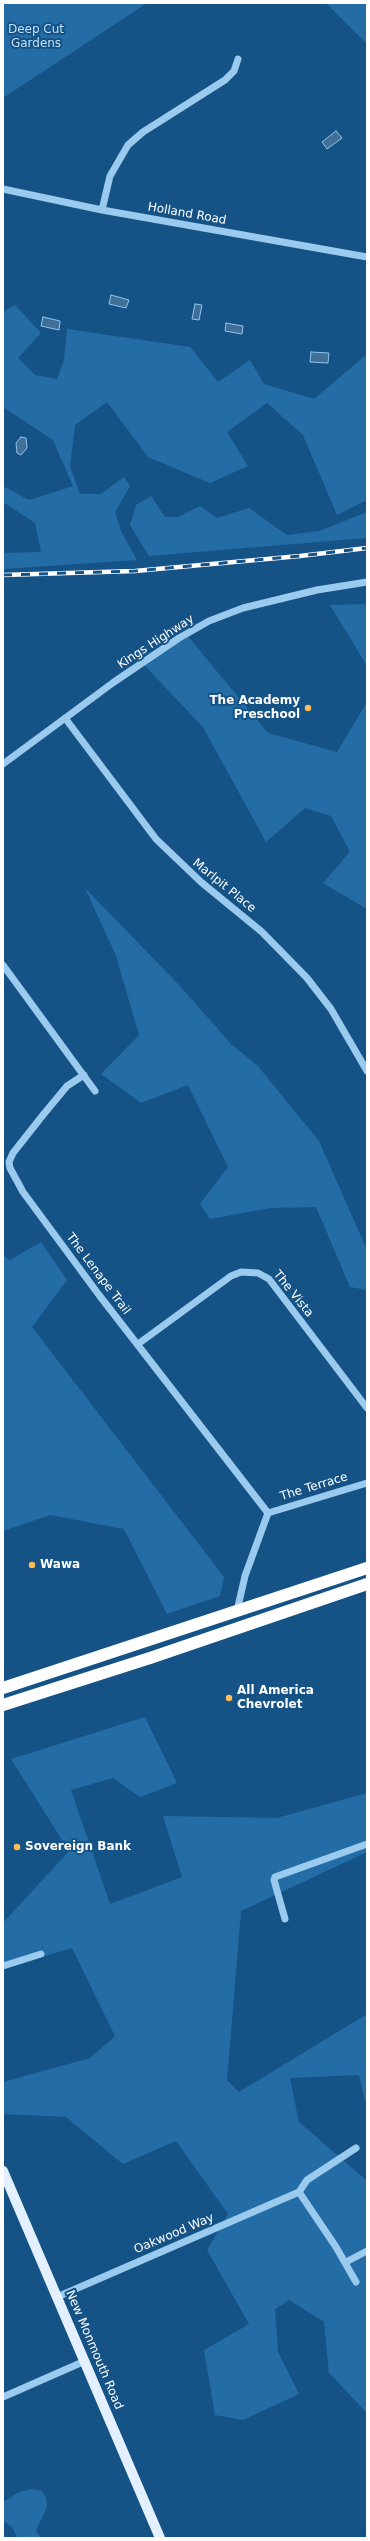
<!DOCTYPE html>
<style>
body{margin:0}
#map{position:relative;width:370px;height:2541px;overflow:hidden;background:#155387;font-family:"DejaVu Sans",sans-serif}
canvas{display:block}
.frame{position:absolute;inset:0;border:4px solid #fff;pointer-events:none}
</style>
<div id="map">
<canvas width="370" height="2541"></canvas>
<div class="frame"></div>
</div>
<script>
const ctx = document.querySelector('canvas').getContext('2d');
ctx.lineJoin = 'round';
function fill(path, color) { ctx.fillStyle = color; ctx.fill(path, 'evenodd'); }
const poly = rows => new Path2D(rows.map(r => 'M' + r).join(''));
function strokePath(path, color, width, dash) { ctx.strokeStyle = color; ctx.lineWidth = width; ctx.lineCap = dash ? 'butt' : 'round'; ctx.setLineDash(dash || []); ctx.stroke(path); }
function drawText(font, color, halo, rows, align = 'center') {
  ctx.font = font + ' "DejaVu Sans",sans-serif'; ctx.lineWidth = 4; ctx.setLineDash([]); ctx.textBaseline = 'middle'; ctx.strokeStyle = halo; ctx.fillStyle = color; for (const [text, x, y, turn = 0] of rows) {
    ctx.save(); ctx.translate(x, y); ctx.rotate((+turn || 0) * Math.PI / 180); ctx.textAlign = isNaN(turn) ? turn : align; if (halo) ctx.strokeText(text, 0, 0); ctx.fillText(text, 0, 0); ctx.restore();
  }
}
fill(poly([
 [3,3,147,3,3,98],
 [326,3,367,3,367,44],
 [15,305,41,333,18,358,35,375,57,379,64,360,67,329,190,347,218,382,250,360,264,384,314,399,367,354,367,500,337,515,303,435,267,403,227,432,248,466,210,483,148,457,107,402,75,425,70,466,80,494,101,494,124,477,130,486,115,512,121,531,137,560,3,569,3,553,41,552,35,523,3,502,3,486,29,500,73,486,53,440,3,407,3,312],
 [151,496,165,517,178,517,200,506,217,518,249,508,287,535,319,531,367,512,367,538,149,556,130,525,136,505],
 [367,604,367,666,330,605],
 [186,634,268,733,337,752,367,702,367,909,323,883,350,852,331,816,305,808,266,842,203,727,142,663],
 [85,888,180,986,231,1044,257,1065,319,1141,367,1250,367,1290,350,1287,316,1207,270,1208,210,1219,200,1204,228,1167,188,1085,141,1103,101,1074,139,1035,116,956],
 [41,1242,67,1280,32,1327,224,1577,220,1596,167,1614,124,1529,50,1515,3,1531,3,1255,10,1260],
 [145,1717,177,1783,140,1797,113,1778,71,1790,110,1904,182,1877,163,1816,277,1818,367,1793,367,1852,241,1911,227,2080,239,2092,367,2014,367,2109,359,2075,290,2078,299,2122,367,2181,367,2413,329,2373,324,2322,289,2300,275,2309,278,2352,299,2394,243,2420,215,2415,204,2350,249,2324,207,2250,228,2214,176,2141,123,2164,66,2117,3,2114,3,2082,90,2058,115,2036,72,1948,3,1968,3,1923,69,1851,11,1759],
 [31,2489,42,2491,46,2498,47,2507,36,2531,41,2538,17,2538,12,2527,3,2521,3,2502,19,2492]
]), '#246ca5');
const water = poly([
 [336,131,342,138,327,149,322,142,336,131],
 [111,295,129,300,126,308,109,304,111,295],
 [195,304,202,305,199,320,192,319,195,304],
 [43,317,60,321,59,330,41,326,43,317],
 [226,323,243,326,242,334,225,331,226,323],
 [311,352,329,353,328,363,310,362,311,352],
 [21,437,26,438,27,448,21,455,17,453,16,443,21,437]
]);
fill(water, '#416f96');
strokePath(water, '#8cc6f2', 1);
strokePath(poly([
 [3,189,102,210,367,257],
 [102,210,110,176,128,145,143,132,225,80,234,71,238,59],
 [65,718,156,839,201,882,262,932,307,978,331,1009,367,1071],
 [3,764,114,682,179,638,209,621,243,608,317,590,367,582],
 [3,965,95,1091],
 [84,1075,67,1086,43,1115,13,1153,9,1162,10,1168,23,1192,99,1295,268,1513],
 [138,1344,231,1276,241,1272,258,1273,269,1279,367,1408],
 [268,1513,367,1483],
 [237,1611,245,1576,268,1513],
 [285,1919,274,1880,275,1877,367,1844],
 [3,1966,41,1954],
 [299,2192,336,2247,356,2282],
 [299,2192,307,2180,356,2148],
 [346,2262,367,2251],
 [57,2297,299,2192],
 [3,2397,85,2361]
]), '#9acaee', 7);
strokePath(poly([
 [3,2171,160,2538]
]), '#e2f0ff', 10);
strokePath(poly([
 [3,1688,367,1568],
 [3,1705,150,1658,367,1584]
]), '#fff', 12);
const rail = poly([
 [3,575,135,571,300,556,367,548]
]);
strokePath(rail, '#fff', 4.5);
strokePath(rail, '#155387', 3, [9]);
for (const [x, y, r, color] of [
 [308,708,4,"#ffbc58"],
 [32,1565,4,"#ffbc58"],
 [229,1698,4,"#ffbc58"],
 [17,1847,4,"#ffbc58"]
]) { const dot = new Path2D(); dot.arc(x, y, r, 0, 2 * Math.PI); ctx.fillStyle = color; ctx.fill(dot); strokePath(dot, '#155387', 1.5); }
drawText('12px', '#c0e1fb', '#155387', [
 ["Deep Cut",36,30],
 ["Gardens",36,44]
]);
drawText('12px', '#fff', '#155387', [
 ["Holland Road",187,214,10],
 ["Kings Highway",156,642,-33],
 ["Marlpit Place",224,886,39],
 ["The Lenape Trail",98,1274,53],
 ["The Vista",293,1294,51],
 ["The Terrace",314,1487,-17],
 ["Oakwood Way",174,2234,-23],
 ["New Monmouth Road",94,2350,67]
]);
drawText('bold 12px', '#fff', '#155387', [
 ["The Academy",300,701,"right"],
 ["Preschool",300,715,"right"],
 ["Wawa",40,1565],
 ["All America",237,1691],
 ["Chevrolet",237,1705],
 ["Sovereign Bank",25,1847]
], 'left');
</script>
